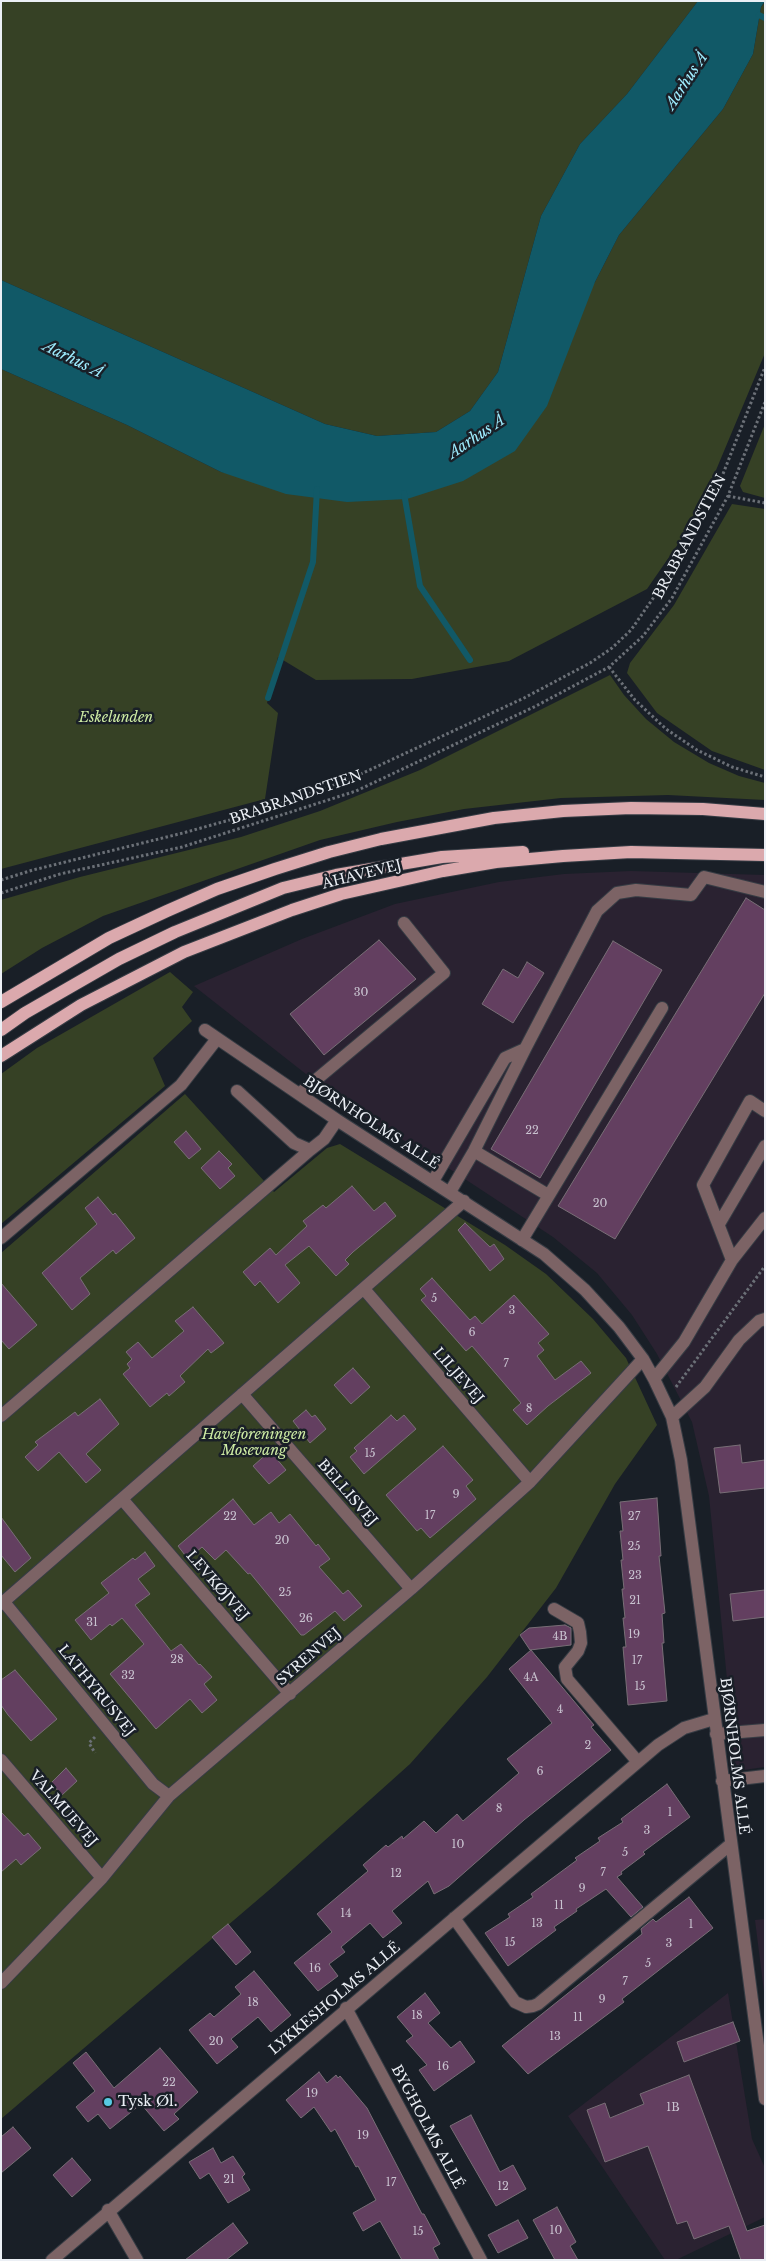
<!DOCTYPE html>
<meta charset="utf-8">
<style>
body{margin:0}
#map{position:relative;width:766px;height:2261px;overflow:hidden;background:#191f27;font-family:"Libre Baskerville",serif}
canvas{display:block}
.frame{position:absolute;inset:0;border:2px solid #ebeff5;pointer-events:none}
</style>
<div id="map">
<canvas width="766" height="2261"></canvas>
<div class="frame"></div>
</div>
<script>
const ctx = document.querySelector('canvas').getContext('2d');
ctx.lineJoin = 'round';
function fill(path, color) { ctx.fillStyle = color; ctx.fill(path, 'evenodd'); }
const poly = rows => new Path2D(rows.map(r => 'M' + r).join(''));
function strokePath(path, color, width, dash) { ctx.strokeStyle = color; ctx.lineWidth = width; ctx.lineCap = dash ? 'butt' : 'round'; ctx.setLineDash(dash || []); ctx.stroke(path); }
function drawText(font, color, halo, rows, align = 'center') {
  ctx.font = font + ' "Libre Baskerville",serif'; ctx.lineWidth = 5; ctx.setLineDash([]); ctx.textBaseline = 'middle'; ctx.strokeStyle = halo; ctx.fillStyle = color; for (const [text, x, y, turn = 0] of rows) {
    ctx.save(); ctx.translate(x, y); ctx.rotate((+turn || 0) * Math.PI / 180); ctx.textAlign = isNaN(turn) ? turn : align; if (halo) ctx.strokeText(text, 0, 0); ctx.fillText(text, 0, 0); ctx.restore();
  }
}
fill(poly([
 [631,871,765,875,765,1767,736,1771,709,1496,692,1422,657,1354,632,1315,597,1273,553,1237,436,1160,344,1104,194,986,302,939,395,904,499,882,564,874],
 [765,1919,765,2000,755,1920],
 [728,1993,752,2139,765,2168,765,2217,676,2260,665,2260,568,2116]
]), '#2a2231');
fill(poly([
 [1,1,698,1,627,94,580,144,541,216,498,372,470,411,436,432,377,436,325,424,1,280],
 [765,2,765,353,696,518,647,589,509,661,412,679,316,680,278,657,267,703,278,713,265,799,1,869,1,369,127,425,221,472,407,499,595,282,619,235,723,109,753,54,761,7],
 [765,424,765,498,743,492,740,486],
 [732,504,765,509,765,770,712,751,657,713,627,673,630,663,674,605],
 [610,675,624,695,646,719,674,742,709,763,739,776,765,783,765,800,668,795,561,798,464,809,397,822,320,840,103,916,42,948,1,974,1,900,80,877,241,837,320,811,420,770],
 [170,972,193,992,182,1007,192,1021,153,1058,165,1086,1,1224,1,1074,37,1048],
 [185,1094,274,1192,327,1148,340,1144,505,1245,546,1274,593,1319,626,1358,657,1425,615,1484,556,1588,487,1677,410,1764,275,1885,1,2119,1,1253]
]), '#364125');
fill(poly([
 [698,1,765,1,761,7,753,54,723,109,619,235,595,282,547,406,515,451,463,481,407,499,347,502,286,494,221,472,127,425,1,369,1,280,325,424,377,436,436,432,470,411,498,372,541,216,580,144,627,94]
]), '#115967');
strokePath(poly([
 [759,15,765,18],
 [404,493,420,586,470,660],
 [268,698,313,562,317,489]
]), '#115967', 6);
const building = poly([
 [746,898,765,910,765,993,615,1239,558,1206,746,898],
 [379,940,416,979,324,1055,290,1014,379,940],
 [613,941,662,970,540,1178,491,1149,613,941],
 [527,962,544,973,513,1023,482,1004,503,969,518,978,527,962],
 [186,1131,201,1149,189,1159,174,1142,186,1131],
 [219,1151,232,1164,228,1168,235,1176,220,1189,201,1168,219,1151],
 [352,1186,374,1211,385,1202,396,1216,353,1252,345,1260,349,1264,336,1276,309,1246,285,1265,300,1283,278,1303,260,1281,255,1286,243,1272,270,1248,276,1255,307,1226,303,1221,323,1205,326,1208,352,1186],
 [98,1197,113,1215,115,1213,135,1238,116,1254,113,1250,80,1278,90,1294,72,1310,42,1273,97,1224,85,1208,98,1197],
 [465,1223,490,1247,494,1244,504,1259,490,1271,458,1230,465,1223],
 [432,1278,470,1320,475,1316,482,1324,514,1295,549,1334,538,1343,544,1350,537,1356,555,1380,581,1361,591,1373,548,1406,527,1425,513,1410,521,1403,472,1346,466,1351,421,1300,426,1296,420,1289,432,1278],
 [1,1283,37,1325,9,1349,1,1340,1,1283],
 [193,1307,224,1343,211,1353,208,1349,180,1376,185,1382,169,1396,167,1393,150,1407,123,1374,130,1368,127,1364,132,1359,126,1352,138,1342,152,1358,184,1331,175,1321,193,1307],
 [353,1368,370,1387,351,1404,334,1385,353,1368],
 [100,1399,119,1424,86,1454,101,1470,86,1483,59,1452,38,1471,25,1457,38,1445,35,1442,75,1412,78,1416,100,1399],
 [306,1410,312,1417,315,1415,326,1429,310,1443,293,1421,306,1410],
 [391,1415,397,1421,404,1415,416,1429,364,1474,350,1457,357,1451,354,1448,391,1415],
 [740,1445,742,1463,765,1460,765,1488,720,1493,714,1448,740,1445],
 [443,1446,473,1480,466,1486,476,1499,430,1538,421,1528,417,1531,386,1495,443,1446],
 [270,1451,286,1470,269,1484,253,1466,270,1451],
 [657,1498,661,1556,659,1556,665,1613,662,1614,664,1643,662,1643,667,1701,628,1705,623,1647,626,1647,623,1618,625,1618,622,1589,624,1589,621,1560,623,1560,620,1531,623,1531,620,1502,657,1498],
 [233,1499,254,1525,271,1512,279,1523,290,1514,316,1546,318,1544,330,1559,319,1567,343,1594,348,1590,362,1606,344,1621,335,1611,304,1635,301,1635,250,1573,248,1574,226,1550,215,1560,202,1547,188,1559,178,1546,233,1499],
 [1,1517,31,1558,15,1572,1,1555,1,1517],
 [145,1552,155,1566,138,1579,150,1594,135,1605,171,1651,181,1644,199,1665,200,1664,212,1677,204,1684,217,1700,202,1713,190,1699,156,1729,110,1674,144,1644,122,1618,112,1626,110,1624,91,1640,75,1620,109,1593,101,1583,133,1558,135,1560,145,1552],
 [765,1590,765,1617,733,1621,730,1594,765,1590],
 [565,1625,571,1628,571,1645,530,1650,520,1635,529,1628,565,1625],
 [531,1650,594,1725,591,1727,611,1750,524,1820,449,1886,434,1894,428,1881,392,1911,402,1923,383,1938,370,1923,341,1947,345,1952,329,1964,338,1976,318,1991,294,1963,332,1932,317,1914,368,1871,363,1865,386,1845,388,1847,402,1836,403,1839,424,1821,436,1833,457,1814,463,1821,519,1773,507,1759,552,1723,509,1669,531,1650],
 [15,1670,57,1719,31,1741,8,1715,1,1705,1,1680,15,1670],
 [66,1768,77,1781,62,1795,51,1783,66,1768],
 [667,1784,690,1817,643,1852,645,1854,621,1872,622,1874,617,1877,643,1907,631,1917,606,1889,576,1909,577,1911,554,1927,556,1930,508,1966,485,1933,510,1917,508,1914,533,1897,531,1894,577,1860,575,1858,600,1841,598,1838,623,1822,621,1819,667,1784],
 [1,1812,24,1836,28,1833,41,1848,21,1865,16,1859,1,1872,1,1812],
 [689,1897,713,1928,622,1999,624,2002,528,2074,502,2046,642,1934,641,1929,653,1919,656,1922,689,1897],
 [228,1924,251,1952,236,1965,212,1937,228,1924],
 [254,1971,291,2015,271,2032,258,2017,231,2039,238,2047,217,2064,189,2030,210,2013,214,2017,241,1994,235,1987,254,1971],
 [425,1993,440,2013,428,2023,451,2048,460,2041,475,2062,434,2091,419,2070,427,2065,406,2041,413,2036,397,2017,425,1993],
 [733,2022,740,2041,684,2062,677,2042,733,2022],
 [160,2048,198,2092,174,2114,179,2119,164,2131,141,2104,110,2129,98,2114,88,2122,76,2107,95,2091,73,2063,86,2052,114,2088,160,2048],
 [319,2072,327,2083,336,2075,338,2078,340,2076,367,2108,422,2214,424,2214,440,2244,433,2248,439,2260,402,2260,380,2221,363,2231,353,2213,376,2200,358,2166,356,2167,335,2129,331,2132,314,2107,301,2118,286,2100,319,2072],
 [689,2075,747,2231,765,2225,765,2260,741,2260,729,2226,694,2239,687,2221,677,2224,648,2146,605,2162,587,2110,605,2103,610,2118,644,2104,640,2094,689,2075],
 [471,2115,500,2172,513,2165,526,2189,496,2206,450,2126,471,2115],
 [13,2127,31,2148,1,2173,1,2137,13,2127],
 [213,2148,221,2163,233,2156,245,2174,242,2177,250,2190,228,2203,209,2173,200,2179,189,2162,213,2148],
 [72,2158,91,2180,72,2197,53,2175,72,2158],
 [557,2207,576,2242,570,2246,578,2260,555,2260,533,2220,557,2207],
 [518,2220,528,2238,498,2253,488,2235,518,2220],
 [233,2223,248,2243,226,2260,185,2260,233,2223]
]);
fill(building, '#633f60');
strokePath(building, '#786e76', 1);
const minor = poly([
 [205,1030,337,1120,544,1254,585,1290,619,1327,643,1359,654,1379,672,1417,681,1460,765,2099],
 [237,1091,294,1143,310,1150,324,1139,337,1120],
 [299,1094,444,973,404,923],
 [474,1151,548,1195],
 [433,1181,505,1058,525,1049,597,911,617,893,636,890,691,895,704,877,765,892],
 [450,1192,474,1151,525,1049],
 [719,1224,765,1146],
 [1,1238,181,1085,216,1040],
 [522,1240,662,1008],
 [732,1260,703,1185,750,1101,765,1111],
 [364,1289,530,1482],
 [654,1379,684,1342,732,1260,765,1218],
 [242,1394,411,1589],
 [1,1416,310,1150],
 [672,1417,705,1387,739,1340,759,1321,765,1319],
 [122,1499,290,1694],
 [4,1602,153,1784,169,1796],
 [1,1604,464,1201],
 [554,1609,578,1623,580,1632,581,1643,578,1651,565,1667,567,1679,638,1762],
 [716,1734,765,1730],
 [1,1760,102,1878],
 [722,1781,765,1776],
 [454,1918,515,2002,526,2007,533,2006,538,2004,731,1844],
 [1,1983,102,1878,169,1796,411,1589,530,1482,643,1359],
 [346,2008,481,2260],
 [108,2210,137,2260],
 [52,2260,658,1745,684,1728,714,1719]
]);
const major = poly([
 [1,1002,109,938,167,911,217,889,275,869,329,852,381,839,494,818,563,811,631,808,703,809,765,814],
 [1,1030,25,1013,119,959,175,932,283,888,336,875,442,857,523,852],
 [1,1056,81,1005,184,952,292,910,341,894,443,871,496,862,563,856,631,852,765,855]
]);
strokePath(minor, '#363c44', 14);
strokePath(major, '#363c44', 14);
strokePath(poly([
 [728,496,765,503],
 [609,667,635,700,666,729,697,750,732,767,765,777],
 [1,880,33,870,183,833,251,814,348,780,524,698,590,663,612,648,631,630,686,551,712,502,765,367],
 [1,893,60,874,182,847,356,791,536,706,609,667,643,636,672,598,728,496,765,402],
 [676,1387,765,1266],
 [95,1737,89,1743,95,1753]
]), '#6b7077', 3, [2.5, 2.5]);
strokePath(minor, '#7c6365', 12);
strokePath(major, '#dba9ad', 12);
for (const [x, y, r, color] of [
 [108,2102,5,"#57c9e2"]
]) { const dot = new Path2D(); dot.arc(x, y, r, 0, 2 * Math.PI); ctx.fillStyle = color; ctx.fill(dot); strokePath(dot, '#191f27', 2); }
drawText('11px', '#c9c3d0', null, [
 ["30",361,993],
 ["22",532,1131],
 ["20",600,1204],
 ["5",434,1299],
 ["3",512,1311],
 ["6",472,1333],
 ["7",506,1364],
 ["8",529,1409],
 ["15",370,1454],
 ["9",456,1495],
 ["17",430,1516],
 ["22",230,1517],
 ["27",634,1517],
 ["20",282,1541],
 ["25",634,1547],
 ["23",635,1576],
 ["25",285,1593],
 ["21",635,1601],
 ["26",306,1619],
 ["31",92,1623],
 ["19",634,1635],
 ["4B",560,1637],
 ["28",177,1660],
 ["17",637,1661],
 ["32",128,1676],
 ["4A",531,1678],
 ["15",640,1687],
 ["4",560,1710],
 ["2",588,1746],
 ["6",540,1772],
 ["8",499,1809],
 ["1",670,1813],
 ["3",647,1831],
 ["10",458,1845],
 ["5",625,1853],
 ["7",603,1873],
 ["12",396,1874],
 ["9",582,1889],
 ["11",559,1906],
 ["14",346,1914],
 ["13",537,1924],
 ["1",691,1925],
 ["15",510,1943],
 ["3",669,1944],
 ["5",648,1964],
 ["16",315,1969],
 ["7",625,1982],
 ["9",602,2000],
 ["18",253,2003],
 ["18",417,2016],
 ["11",578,2018],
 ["13",555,2037],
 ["20",216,2042],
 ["16",443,2067],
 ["22",169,2083],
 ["19",312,2094],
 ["1B",673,2108],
 ["19",363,2136],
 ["21",229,2180],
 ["17",391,2183],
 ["12",503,2187],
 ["10",556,2231],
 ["15",418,2232]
]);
drawText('14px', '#ebeff5', '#191f27', [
 ["BRABRANDSTIEN",690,537,-62],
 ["BRABRANDSTIEN",296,798,-19],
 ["ÅHAVEVEJ",362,875,-14],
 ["BJØRNHOLMS ALLÉ",371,1123,33],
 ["LILJEVEJ",458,1376,49],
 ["BELLISVEJ",347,1493,49],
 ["LEVKØJVEJ",217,1586,49],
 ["SYRENVEJ",309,1657,-41],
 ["LATHYRUSVEJ",96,1691,51],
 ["BJØRNHOLMS ALLÉ",734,1756,83],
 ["VALMUEVEJ",63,1809,49],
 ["LYKKESHOLMS ALLÉ",335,1999,-40],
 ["BYGHOLMS ALLÉ",427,2127,62]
]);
drawText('italic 14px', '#ceeca4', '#191f27', [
 ["Eskelunden",116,718],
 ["Haveforeningen",254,1435],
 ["Mosevang",254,1451]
]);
drawText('14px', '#ebeff5', '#191f27', [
 ["Tysk Øl.",118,2102]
], 'left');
drawText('italic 15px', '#9eecfe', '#191f27', [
 ["Aarhus Å",687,81,-57],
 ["Aarhus Å",73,360,26],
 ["Aarhus Å",477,437,-34]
]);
</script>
